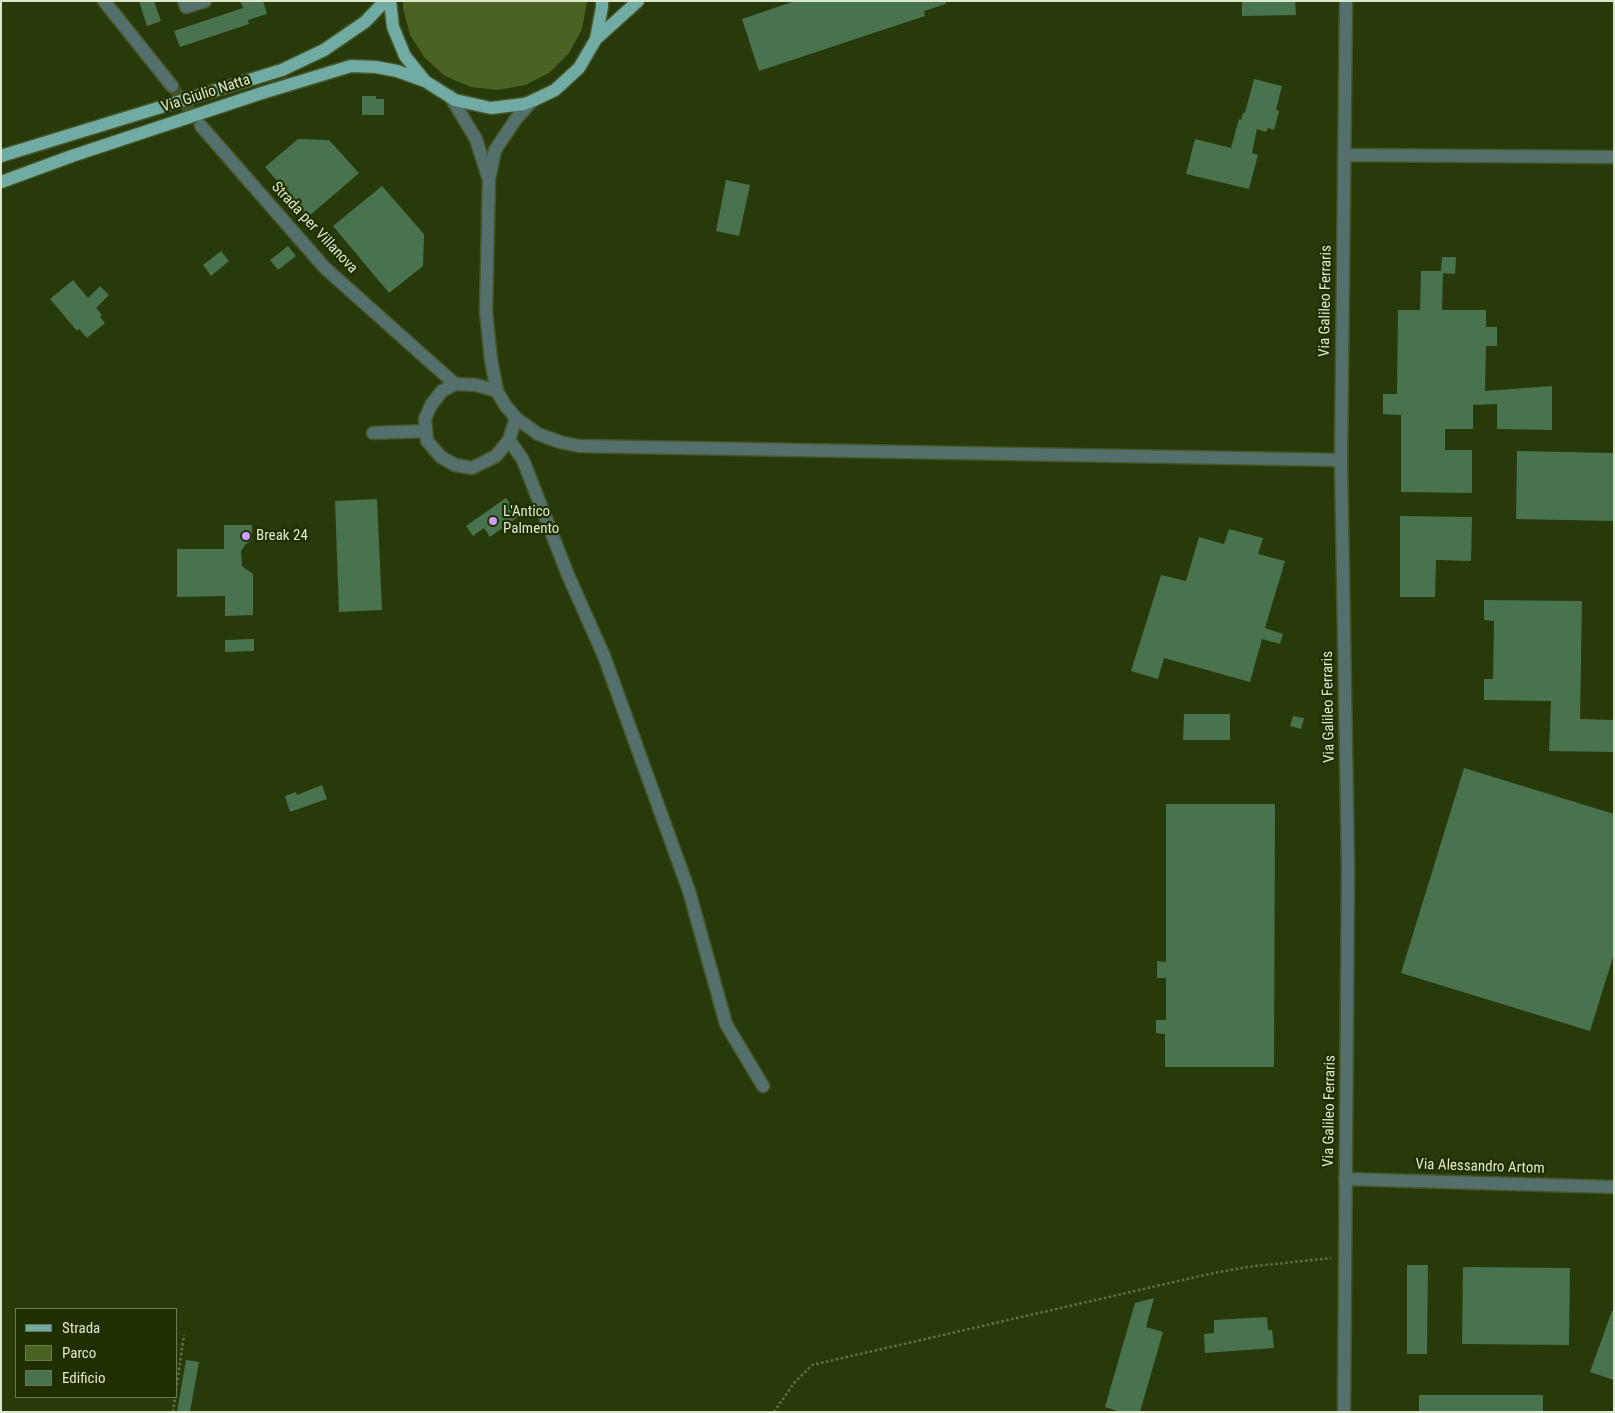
<!DOCTYPE html>
<style>
body{margin:0}
#map{position:relative;width:1615px;height:1413px;overflow:hidden;background:#293a0a;font-family:"Roboto Condensed",sans-serif}
canvas{display:block}
.frame{position:absolute;inset:0;border:2px solid #dce7ce;pointer-events:none}
.legend{position:absolute;left:15px;top:1308px;width:162px;height:90px;box-sizing:border-box;background:#1f2f00;border:1px solid #6b7952;margin:0;padding:6px 9px;list-style:none;font-size:15px;color:#dce7ce}
.legend li{display:flex;align-items:center;gap:10px;height:25px}
.legend b{width:25px;border:1px solid #6b7952}
</style>
<div id="map">
<canvas width="1615" height="1413"></canvas>
<div class="frame"></div>
<ul class="legend">
<li><b style="height:6px;background:#70aba4"></b>Strada</li>
<li><b style="height:14px;background:#4b6322"></b>Parco</li>
<li><b style="height:14px;background:#49724e"></b>Edificio</li>
</ul>
</div>
<script>
const ctx = document.querySelector('canvas').getContext('2d');
ctx.lineJoin = 'round';
function fill(path, color) { ctx.fillStyle = color; ctx.fill(path, 'evenodd'); }
const poly = rows => new Path2D(rows.map(r => 'M' + r).join(''));
function strokePath(path, color, width, dash) { ctx.strokeStyle = color; ctx.lineWidth = width; ctx.lineCap = dash ? 'butt' : 'round'; ctx.setLineDash(dash || []); ctx.stroke(path); }
function drawText(font, color, halo, rows, align = 'center') {
  ctx.font = font + ' "Roboto Condensed",sans-serif'; ctx.lineWidth = 4.5; ctx.setLineDash([]); ctx.textBaseline = 'middle'; ctx.strokeStyle = halo; ctx.fillStyle = color; for (const [text, x, y, turn = 0] of rows) {
    ctx.save(); ctx.translate(x, y); ctx.rotate((+turn || 0) * Math.PI / 180); ctx.textAlign = isNaN(turn) ? turn : align; if (halo) ctx.strokeText(text, 0, 0); ctx.fillText(text, 0, 0); ctx.restore();
  }
}
fill(poly([
 [403,1,586,1,587,2,582,29,569,53,549,73,525,85,498,90,471,87,445,76,425,58,410,35,403,8]
]), '#4b6322');
fill(poly([
 [139,1,154,1,161,21,147,26],
 [240,1,263,1,267,14,248,20,249,24,180,47,174,31,243,8],
 [795,1,945,1,946,4,924,11,925,16,759,71,742,19],
 [1242,1,1295,1,1296,15,1242,16],
 [1254,79,1282,86,1276,110,1279,111,1274,130,1268,128,1266,132,1257,129,1252,153,1258,155,1249,189,1186,174,1195,139,1231,148,1239,119,1241,120,1243,113,1245,113],
 [362,96,376,96,376,99,384,99,384,115,362,115],
 [298,139,329,140,359,173,308,217,265,167],
 [726,180,750,185,739,236,716,231],
 [382,186,424,234,423,266,389,293,333,226],
 [288,246,296,256,278,270,270,260],
 [221,251,229,261,211,276,203,265],
 [1442,257,1456,257,1455,274,1443,273,1442,310,1486,310,1486,327,1497,327,1497,346,1486,346,1485,391,1552,386,1552,430,1497,429,1497,404,1473,405,1473,429,1445,429,1445,450,1472,450,1472,493,1401,492,1401,415,1383,414,1383,394,1397,394,1398,310,1420,310,1421,271,1441,271],
 [73,280,88,298,100,286,109,295,96,308,102,315,100,317,105,323,87,338,79,329,77,331,50,299],
 [1517,451,1614,453,1614,521,1516,519],
 [506,498,519,516,490,537,484,528,473,536,466,526],
 [377,499,382,610,339,612,335,501],
 [1400,516,1472,517,1471,561,1436,560,1435,597,1400,597],
 [224,525,252,525,252,539,245,545,241,551,242,566,253,574,253,615,225,616,225,596,177,597,177,549,224,549],
 [1229,529,1263,538,1258,554,1285,561,1265,628,1283,634,1280,644,1262,639,1250,682,1164,658,1158,679,1131,671,1161,575,1186,581,1199,537,1224,544],
 [1484,600,1582,601,1580,719,1614,720,1614,752,1549,751,1551,701,1484,700,1484,679,1493,679,1494,621,1484,620],
 [254,639,254,651,225,652,225,640],
 [1184,714,1230,714,1230,740,1183,740],
 [1293,716,1304,718,1301,729,1290,726],
 [1464,768,1614,814,1614,954,1590,1031,1401,973],
 [322,785,327,799,290,812,285,796,296,792,297,795],
 [1166,804,1275,804,1274,1067,1165,1067,1165,1034,1156,1033,1156,1020,1166,1020,1166,978,1157,978,1157,961,1166,962],
 [1407,1265,1428,1265,1427,1354,1407,1354],
 [1463,1267,1570,1268,1569,1345,1462,1344],
 [1154,1298,1146,1327,1163,1332,1140,1412,1120,1412,1105,1407,1135,1303],
 [1612,1311,1614,1311,1614,1380,1590,1372],
 [1267,1317,1268,1330,1272,1330,1274,1348,1205,1353,1204,1334,1214,1333,1214,1320],
 [186,1360,199,1362,190,1412,177,1412],
 [1419,1395,1543,1395,1543,1412,1419,1412]
]), '#49724e');
strokePath(poly([
 [172,86,199,123]
]), '#445427', 12, [12, 6]);
const minor = poly([
 [104,1,172,86],
 [184,1,186,7,205,1],
 [450,96,476,139,488,177],
 [532,101,516,119,495,150,489,179,486,311,491,360,497,391,505,405,516,418,538,434,560,442,579,446,1341,460],
 [201,126,325,268,455,384],
 [1344,155,1614,157],
 [497,391,476,385,455,384,442,391,431,405,425,419,427,441,441,457,455,465,472,468,496,456,509,440,516,418],
 [373,433,426,431],
 [509,440,523,460,568,575,604,656,689,891,726,1024,763,1086],
 [1345,1179,1614,1187],
 [1344,1412,1348,868,1341,460,1346,1]
]);
const major = poly([
 [390,1,393,27,405,56,425,81,455,100,491,108,524,104,532,101,555,90,579,68,596,39,602,7,602,1],
 [596,39,638,1],
 [1,156,282,70,324,50,365,22,385,1],
 [1,182,72,156,262,93,351,66,376,67,397,71,425,81]
]);
strokePath(minor, '#465629', 15);
strokePath(major, '#465629', 15);
strokePath(poly([
 [176,1390,184,1335],
 [173,1412,175,1397],
 [774,1412,794,1383,812,1365,1209,1274,1247,1267,1331,1258]
]), '#606f46', 2.5, [2.5, 2.5]);
strokePath(minor, '#54706c', 12);
strokePath(major, '#70aba4', 12);
for (const [x, y, r, color] of [
 [493,521,5,"#d09dff"],
 [246,536,5,"#d09dff"]
]) { const dot = new Path2D(); dot.arc(x, y, r, 0, 2 * Math.PI); ctx.fillStyle = color; ctx.fill(dot); strokePath(dot, '#1f2f00', 2); }
drawText('15px', '#dce7ce', '#1f2f00', [
 ["Via Giulio Natta",206,94,-18],
 ["Strada per Villanova",314,228,47],
 ["Via Galileo Ferraris",1326,301,-89],
 ["Via Galileo Ferraris",1329,707,-91],
 ["Via Galileo Ferraris",1330,1111,-89],
 ["Via Alessandro Artom",1480,1167,2]
]);
drawText('15px', '#dce7ce', '#1f2f00', [
 ["L'Antico",503,512],
 ["Palmento",503,529],
 ["Break 24",256,536]
], 'left');
</script>
